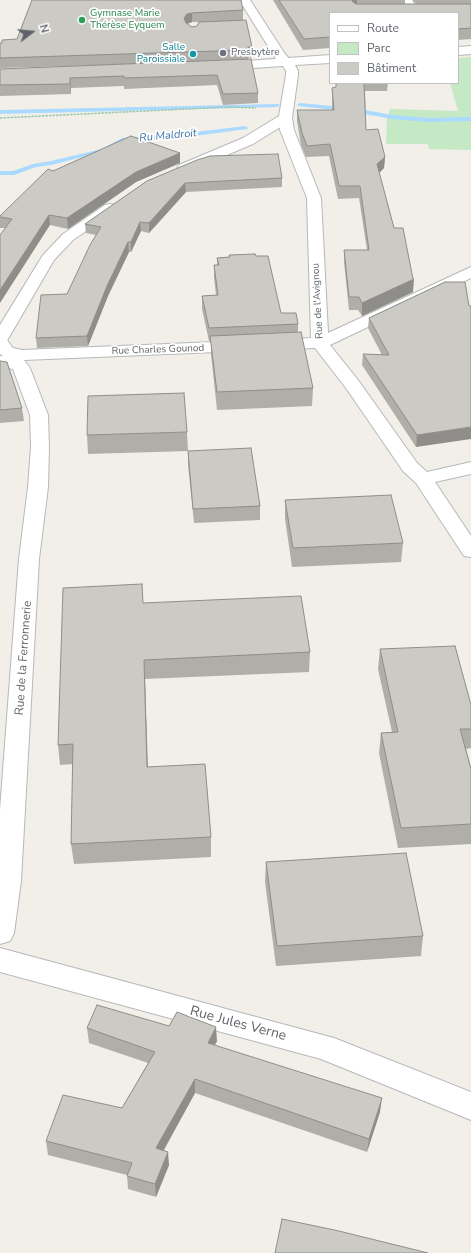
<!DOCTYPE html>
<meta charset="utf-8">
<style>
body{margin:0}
#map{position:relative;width:471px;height:1253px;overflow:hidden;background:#f1efe8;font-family:"Nunito Sans",sans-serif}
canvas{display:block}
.legend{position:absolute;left:329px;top:12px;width:130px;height:72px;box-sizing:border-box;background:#fff;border:1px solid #bfc1c3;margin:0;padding:5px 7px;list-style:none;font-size:12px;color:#5f6368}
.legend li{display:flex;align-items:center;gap:8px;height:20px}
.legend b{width:20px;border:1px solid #bfc1c3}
.north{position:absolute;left:12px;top:12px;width:40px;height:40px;-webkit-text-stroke:3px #fff;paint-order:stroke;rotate:74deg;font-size:11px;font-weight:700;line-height:16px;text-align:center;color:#5f6368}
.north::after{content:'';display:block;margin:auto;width:14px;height:18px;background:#5f6368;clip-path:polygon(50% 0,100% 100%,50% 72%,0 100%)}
</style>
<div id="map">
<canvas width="471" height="1253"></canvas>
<ul class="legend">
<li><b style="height:5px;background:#fff"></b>Route</li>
<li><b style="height:11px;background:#c5e8c5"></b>Parc</li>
<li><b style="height:11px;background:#cccac5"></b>Bâtiment</li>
</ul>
<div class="north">N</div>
</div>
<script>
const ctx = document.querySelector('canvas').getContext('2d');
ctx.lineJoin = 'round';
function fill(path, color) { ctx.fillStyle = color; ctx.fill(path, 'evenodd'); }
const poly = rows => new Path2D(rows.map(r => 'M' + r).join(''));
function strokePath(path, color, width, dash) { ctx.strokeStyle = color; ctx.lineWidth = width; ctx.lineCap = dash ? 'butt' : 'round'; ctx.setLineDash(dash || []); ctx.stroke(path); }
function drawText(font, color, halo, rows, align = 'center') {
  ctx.font = font + ' "Nunito Sans",sans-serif'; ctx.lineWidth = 3.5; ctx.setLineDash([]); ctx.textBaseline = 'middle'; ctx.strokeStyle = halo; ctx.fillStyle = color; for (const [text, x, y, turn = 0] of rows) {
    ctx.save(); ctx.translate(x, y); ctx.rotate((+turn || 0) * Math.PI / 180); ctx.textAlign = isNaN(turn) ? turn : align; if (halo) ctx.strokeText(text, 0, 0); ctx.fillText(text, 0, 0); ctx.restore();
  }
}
fill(poly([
 [471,57,471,150,429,149,428,144,386,144,387,120,390,109,458,111,450,83,458,83,458,58]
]), '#c5e8c5');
fill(poly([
 [300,103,354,108,392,115,428,118,471,117,471,121,428,122,392,119,354,112,298,106,297,105,300,103],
 [279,104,280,105,277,107,0,114,0,110,279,104],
 [245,126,248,128,247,129,179,138,123,142,106,151,51,165,36,167,14,175,0,175,0,171,13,171,33,164,51,161,102,149,122,138,179,134,245,126]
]), '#aadaff');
const service = poly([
 [404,0,412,0,416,7,471,7,471,13,414,13,408,9,404,0]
]);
const minor = poly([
 [210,0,250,0,285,54,293,63,291,66,283,66,276,59,243,6,211,6,205,3,210,0],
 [285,114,290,115,292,118,294,130,321,198,328,333,471,267,471,278,330,345,358,380,417,463,427,472,471,462,471,474,435,482,471,536,471,557,464,556,416,483,403,471,346,388,315,348,274,350,268,349,265,345,268,341,274,340,311,338,307,198,280,130,278,118,280,115,285,114],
 [0,338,6,339,13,348,22,350,240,341,246,342,249,346,246,350,240,351,24,360,30,368,48,415,49,447,48,487,39,559,21,881,14,933,10,941,0,944,0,810,19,559,28,487,31,447,30,415,13,369,0,366,0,356,3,356,0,354,0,338],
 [0,948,334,1038,471,1092,471,1120,321,1059,0,972,0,948]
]);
const tertiary = poly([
 [471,46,471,54,458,55,458,47,471,46],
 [330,55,330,63,295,65,298,71,298,75,292,118,290,121,253,144,189,171,184,172,179,171,177,168,179,165,243,138,279,116,286,75,286,71,283,66,223,70,219,69,217,66,219,63,330,55],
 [110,204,115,205,117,208,115,211,73,240,54,260,8,339,6,343,0,344,0,325,43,255,63,234,105,205,110,204]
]);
strokePath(service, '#b5b8bc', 2);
strokePath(minor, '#b5b8bc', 2);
strokePath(tertiary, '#b5b8bc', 2);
strokePath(poly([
 [0,118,227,107,256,108]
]), '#9cc7a9', 1.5, [2.5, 1]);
fill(service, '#fff');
fill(minor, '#fff');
fill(tertiary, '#fff');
fill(poly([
 [32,0,243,10,243,20,252,47,252,57,248,58,248,59,258,93,258,103,223,105,217,85,124,89,124,86,71,88,71,94,0,96,0,69,105,65,0,68,0,43,17,39],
 [192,22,199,22,197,26,192,27,187,24],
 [273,0,405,0,405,4,416,4,413,0,471,0,471,39,458,40,458,13,330,13,330,48,303,50],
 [336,83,388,83,387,91,365,91,366,130,385,157,384,168,379,173,394,228,413,292,362,316,358,310,349,310,344,262,344,250,367,250,359,198,338,199,329,156,306,157,301,145,297,121,297,110,332,110,332,88,336,87],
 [180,153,180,163,136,182,68,229,50,225,5,228,0,228,0,216,53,171],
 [282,178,282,187,186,192,149,233,141,231,131,252,129,252,108,296,88,346,37,348,36,338,67,294,96,235,86,233,85,224,147,181],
 [229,255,281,313,298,324,298,332,313,388,312,406,217,410,211,354,211,341,209,341,202,309,202,296,216,295,214,278,214,265,217,265,217,258,229,257],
 [445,282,416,447,362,365,363,354,382,355,368,328,369,318],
 [0,361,22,408,24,421,0,423],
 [187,432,188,451,88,454,87,435],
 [188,451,260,506,260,520,194,523,188,465],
 [285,500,403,543,401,562,292,567,285,519],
 [142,584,143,603,310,652,309,672,145,679,148,767,211,837,211,857,74,864,71,844,73,764,60,765,58,745],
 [380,649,471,705,471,748,466,749,471,769,471,844,398,848,379,753,381,733,392,732,378,669],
 [266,862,423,936,421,956,276,966,265,882],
 [87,1028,217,1041,215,1045,380,1112,367,1152,195,1093,164,1150,169,1165,156,1197,128,1189,127,1175,48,1155,46,1141,122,1108,148,1063,89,1043]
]), '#afaea9');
fill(poly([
 [353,0,357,0,357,6,352,1],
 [192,13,192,22,187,24,185,27,184,18,187,14],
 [70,78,71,88,71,94,70,84],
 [180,153,180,163,136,182,68,229,67,218,136,172],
 [385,157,384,168,376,176,377,164],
 [185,183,186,192,149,233,149,223],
 [49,215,50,225,0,303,0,290],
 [140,222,141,231,131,252,131,242],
 [128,242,129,252,108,296,88,346,87,336,107,286],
 [414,279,413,292,362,316,362,303],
 [471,427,471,439,416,447,417,435],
 [144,660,145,679,148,787,147,767],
 [216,1027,217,1041,208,1057,208,1043],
 [195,1079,195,1093,157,1162,156,1148],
 [382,1098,380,1112,367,1152,369,1139],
 [168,1152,169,1165,156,1197,155,1184]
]), '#8f8d8a');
const building = poly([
 [32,0,241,0,243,10,192,13,187,14,184,18,186,23,192,27,197,26,199,22,246,20,252,47,248,47,248,50,0,58,0,43,2,43,2,40,17,39,32,0],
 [279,0,353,0,352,1,356,4,471,4,471,28,458,29,458,13,330,13,330,37,304,39,279,0],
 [251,59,258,93,223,94,217,75,124,78,124,76,70,78,70,84,0,85,0,69,251,59],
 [336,83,364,83,366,130,378,129,385,157,377,164,394,228,403,228,413,279,414,279,362,303,359,297,349,297,344,250,369,250,360,186,339,186,330,144,307,146,302,133,297,110,334,110,332,88,336,87,336,83],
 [131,136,180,153,136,172,67,218,49,215,0,290,0,235,12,219,0,217,0,216,48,169,53,171,131,136],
 [278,154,282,178,185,183,149,223,140,222,131,242,128,242,107,286,87,336,36,338,41,295,67,294,90,245,101,227,85,224,147,181,197,160,210,156,278,154],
 [255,254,256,256,268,256,281,313,296,313,298,324,209,328,202,296,218,295,214,265,219,265,217,258,230,257,229,255,255,254],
 [445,282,465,282,469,306,471,306,471,427,417,435,363,354,389,355,369,318,445,282],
 [301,332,313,388,217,392,210,336,301,332],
 [0,361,7,362,22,408,0,410,0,361],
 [184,393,187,432,87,435,88,396,184,393],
 [251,448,260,506,193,509,188,451,251,448],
 [391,495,403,543,293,548,285,500,391,495],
 [142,584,143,603,301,596,310,652,144,660,147,767,205,764,211,837,71,844,73,744,58,745,63,588,142,584],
 [455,646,471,705,471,729,460,729,471,769,471,824,401,828,381,733,398,732,380,649,455,646],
 [406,853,423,936,277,946,266,862,406,853],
 [97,1005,169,1026,177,1012,216,1027,208,1043,382,1098,369,1139,195,1079,156,1148,168,1152,155,1184,127,1176,132,1163,46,1141,63,1095,122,1108,155,1052,87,1028,97,1005],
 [282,1219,339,1231,428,1253,275,1253,282,1219]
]);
fill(building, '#cccac5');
strokePath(building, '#8f8d8a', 1);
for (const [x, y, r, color] of [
 [82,20,4,"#2e9e5b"],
 [223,53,4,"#6b7280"],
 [193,54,4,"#0f9aa8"]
]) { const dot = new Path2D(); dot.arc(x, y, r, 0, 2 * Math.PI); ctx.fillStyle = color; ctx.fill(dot); strokePath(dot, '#fff', 1.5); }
drawText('10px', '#27864d', '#fff', [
 ["Gymnase Marie",90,14],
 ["Thérèse Eyquem",90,26]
], 'left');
drawText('10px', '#0d838f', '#fff', [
 ["Salle",185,48],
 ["Paroissiale",185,60]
], 'right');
drawText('10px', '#5b616d', '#fff', [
 ["Presbytère",231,53]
], 'left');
drawText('10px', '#5f6368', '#fff', [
 ["Rue de l'Avignou",318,301,-93],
 ["Rue Charles Gounod",158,350,-2]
]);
drawText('italic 11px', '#4174aa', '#fff', [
 ["Ru Maldroit",168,136,-5]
]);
drawText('12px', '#5f6368', '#fff', [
 ["Rue de la Ferronnerie",24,658,-86]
]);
drawText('14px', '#5f6368', '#fff', [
 ["Rue Jules Verne",238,1024,15]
]);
</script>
